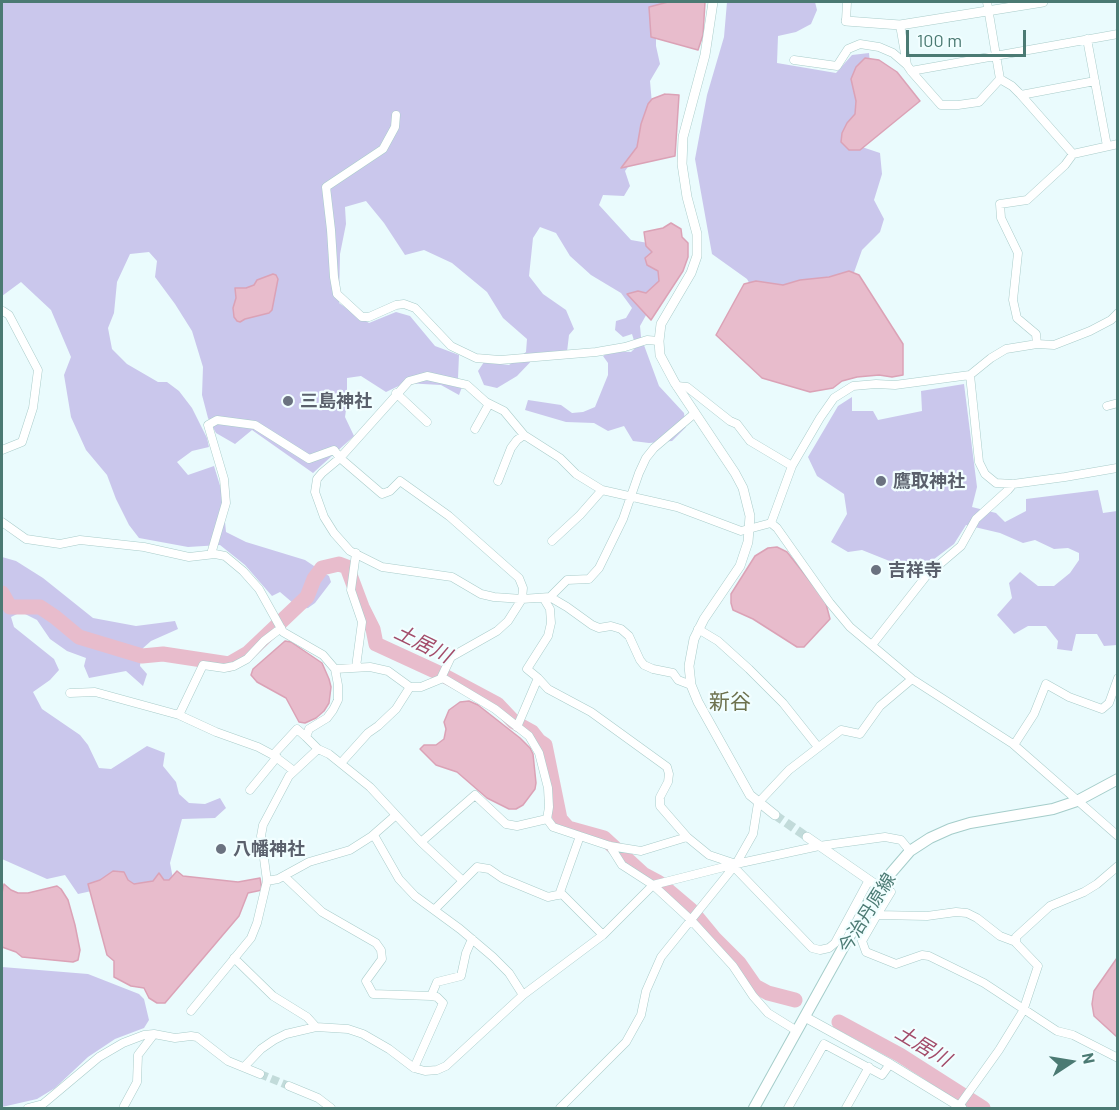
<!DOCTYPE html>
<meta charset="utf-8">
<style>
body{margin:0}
#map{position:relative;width:1119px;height:1110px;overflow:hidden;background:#eafbfd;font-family:Barlow,sans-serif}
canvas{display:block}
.frame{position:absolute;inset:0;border:3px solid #4b7a73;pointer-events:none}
.north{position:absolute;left:1041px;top:1032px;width:60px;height:60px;-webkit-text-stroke:4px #f1feff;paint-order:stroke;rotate:78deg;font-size:16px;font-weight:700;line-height:24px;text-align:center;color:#4b7a73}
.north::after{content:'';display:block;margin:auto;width:21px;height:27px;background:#4b7a73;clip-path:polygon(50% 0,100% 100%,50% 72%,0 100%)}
.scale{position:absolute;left:906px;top:30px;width:120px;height:27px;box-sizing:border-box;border:3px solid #4b7a73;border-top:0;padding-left:8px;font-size:18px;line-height:21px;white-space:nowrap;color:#4b7a73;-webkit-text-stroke:4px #f1feff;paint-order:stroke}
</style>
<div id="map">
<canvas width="1119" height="1110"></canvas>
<div class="frame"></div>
<div class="north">N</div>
<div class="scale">100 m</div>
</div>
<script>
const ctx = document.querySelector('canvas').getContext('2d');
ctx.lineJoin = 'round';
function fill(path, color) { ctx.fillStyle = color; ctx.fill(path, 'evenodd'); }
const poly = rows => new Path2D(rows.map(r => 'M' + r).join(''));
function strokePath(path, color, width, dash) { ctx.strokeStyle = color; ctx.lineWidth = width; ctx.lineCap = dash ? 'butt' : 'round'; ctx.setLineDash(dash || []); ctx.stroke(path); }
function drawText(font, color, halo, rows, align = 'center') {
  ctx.font = font + ' Barlow,"Noto Sans JP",sans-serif'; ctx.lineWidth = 4.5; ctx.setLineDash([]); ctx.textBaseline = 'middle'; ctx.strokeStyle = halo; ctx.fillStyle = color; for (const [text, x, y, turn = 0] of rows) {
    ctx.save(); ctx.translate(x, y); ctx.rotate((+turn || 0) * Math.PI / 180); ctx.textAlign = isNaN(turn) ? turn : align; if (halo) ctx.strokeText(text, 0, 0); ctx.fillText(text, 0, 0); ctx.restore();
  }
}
fill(poly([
 [2,2,673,2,656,13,656,46,660,64,650,81,652,104,640,150,625,171,630,186,624,196,603,195,599,205,631,240,648,243,662,269,664,283,640,326,641,337,659,386,684,413,686,427,672,441,649,443,633,441,624,426,608,431,594,423,566,422,525,410,528,400,561,405,572,413,583,412,595,407,608,375,608,363,603,356,612,351,631,352,636,347,632,334,623,337,615,330,616,321,626,318,632,308,621,293,591,275,570,256,556,233,540,227,533,238,529,276,543,294,566,310,574,329,569,335,567,352,539,353,517,376,497,388,484,385,478,371,484,362,509,365,526,352,527,339,503,318,487,292,452,263,424,250,405,255,384,223,366,201,345,207,346,224,340,254,339,303,369,323,396,312,410,316,435,346,459,355,458,378,462,387,459,395,441,385,405,383,386,392,361,376,347,378,347,403,345,417,354,436,313,473,252,430,235,444,216,433,208,418,202,395,203,367,192,331,175,304,155,277,157,261,149,252,130,254,117,282,114,313,108,328,112,349,127,364,158,382,167,382,179,391,192,408,207,438,209,447,192,451,177,462,188,475,214,466,222,492,226,532,246,542,305,560,329,576,331,582,315,603,308,608,300,609,280,592,272,596,245,565,220,545,188,547,139,538,129,525,116,499,107,475,86,450,71,417,64,375,71,357,51,310,21,282,2,296],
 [727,2,815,2,817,10,811,24,796,32,778,36,777,63,836,73,852,55,869,53,870,64,850,143,880,153,882,174,874,200,884,219,880,232,862,250,851,281,756,295,747,279,712,254,695,159,707,95,724,37],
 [964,384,977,487,972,507,996,513,1005,522,1026,511,1026,499,1098,490,1103,513,1117,511,1117,645,1104,646,1097,634,1076,634,1072,651,1057,649,1058,641,1046,626,1028,626,1014,634,997,615,1012,598,1009,583,1020,572,1038,586,1054,586,1070,573,1079,560,1079,553,1068,548,1054,549,1035,540,1023,543,1000,533,966,525,954,544,917,572,862,550,848,552,831,542,847,514,844,494,817,476,808,457,838,406,852,397,852,411,873,411,878,420,922,411,921,391],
 [2,557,16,561,43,578,93,618,136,626,175,621,178,629,151,641,142,649,140,666,147,674,143,686,126,671,89,678,84,666,86,658,67,651,50,639,37,620,21,612,11,617,14,627,54,659,59,670,50,680,33,692,42,709,80,735,88,745,99,768,111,769,147,746,165,753,163,766,176,782,179,794,189,803,205,804,220,798,226,808,215,818,182,819,170,863,174,884,96,890,78,894,65,875,47,879,2,859],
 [2,967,88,974,139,994,144,999,149,1020,144,1028,115,1039,88,1057,55,1088,37,1099,2,1107]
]), '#cac7ec');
const water = poly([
 [668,2,705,2,703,35,698,50,651,37,649,7,668,2],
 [865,58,879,60,897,72,920,101,860,150,849,150,841,142,842,133,847,123,855,114,856,101,851,79,856,67,865,58],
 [665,94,679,95,675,156,621,168,637,147,641,124,648,104,652,99,665,94],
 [671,223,681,229,682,237,688,243,688,257,683,271,651,320,627,294,638,291,646,293,659,281,658,271,647,265,645,258,652,252,646,246,644,232,663,228,671,223],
 [849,271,859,275,903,344,903,375,892,377,879,375,857,377,842,381,833,388,810,392,762,378,716,335,744,284,756,281,783,285,800,280,829,277,849,271],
 [273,274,276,275,278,279,272,310,269,313,245,319,240,322,237,321,234,317,233,308,236,298,235,288,246,288,254,285,257,280,273,274],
 [777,547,787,552,825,600,830,619,804,647,797,647,753,619,733,610,731,603,731,594,755,556,768,548,777,547],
 [285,641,291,642,322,663,329,679,331,687,329,703,324,711,316,718,305,723,299,722,286,698,257,682,251,675,253,669,285,641],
 [469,701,478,705,520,738,530,748,533,754,536,783,535,789,523,805,516,809,509,809,487,798,457,772,436,765,420,749,424,745,436,745,444,739,446,729,444,722,449,710,460,702,469,701],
 [113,871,124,872,128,880,134,884,153,881,159,873,164,880,169,880,177,871,183,876,238,882,260,878,262,890,248,893,239,916,165,1003,157,1003,149,998,144,988,131,986,114,977,114,961,107,955,88,884,100,880,113,871],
 [4,884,11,890,18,893,28,893,57,886,61,889,68,900,75,925,80,950,78,960,73,962,22,957,16,952,2,947,2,893,4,884],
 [1117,958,1117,1037,1094,1016,1092,1004,1094,991,1117,958]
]);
fill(water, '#e8bccc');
strokePath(water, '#dba2b6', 1.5);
strokePath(poly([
 [2,593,10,607,40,607,55,617,79,637,142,656,163,654,229,664,248,653,307,597,314,579,322,568,339,564,347,567,362,607,373,629,376,644,439,673,497,704,514,722,532,732,539,741,545,745,560,819,568,828,604,838,643,874,658,882,691,910,714,938,739,963,755,986,768,993,795,1000],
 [839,1022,900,1055,983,1108]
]), '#e8bccc', 15);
strokePath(poly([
 [260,1074,289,1086]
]), '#c2dbda', 8, [8, 4]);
strokePath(poly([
 [775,815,807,837]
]), '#c2dbda', 9, [9, 4.5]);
const minor = poly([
 [987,2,1000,79,1012,86,1021,95,1073,154],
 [846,21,847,2],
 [900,25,907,65],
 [1087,39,1107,146],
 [794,60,837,66,848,49,860,44,879,47,893,53,907,65,911,71,941,105,958,105,979,102,1000,79],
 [911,71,1118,34],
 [1021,95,1095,81],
 [396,115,395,127,383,149,326,187,331,230,334,277,337,294,362,317,369,317,396,305,404,304,415,308,451,346,476,358,500,360,596,352,625,347,647,340,659,341],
 [1037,344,1036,334,1017,318,1013,300,1018,253,1001,218,1000,204,1027,200,1065,165,1073,154,1118,144],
 [970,375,979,462,985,474,996,483,1013,484,1065,477,1117,468],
 [677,386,687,387,730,421,737,424,750,441,792,466],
 [396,393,427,422],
 [1107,406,1118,403],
 [475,429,489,404],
 [2,450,22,442,33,408,38,370,9,315,3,311],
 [498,481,511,448,517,440,524,435],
 [2,522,26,539,60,544,80,540,144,547,189,557,215,554,225,556,243,571,259,589,283,632,323,655,335,669,338,685,338,700,333,710,327,718,309,729,306,737,318,749,329,754,370,787,421,842,475,795,506,824,517,826,547,819],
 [771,523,792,466,820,418,834,398,853,386,876,384,895,385,970,375,991,358,1006,349,1037,344,1054,345,1090,331,1111,320,1118,313],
 [552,541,580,515,602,490],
 [356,553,351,590,362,622,356,667],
 [211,554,226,503,224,479,208,425,217,420,255,425,309,459,334,450,340,458,322,473,317,479,315,492,324,517,334,533,350,551,382,567,452,577,481,594,494,597,522,599,523,588,519,578,449,516,400,481,390,491,382,494,340,458,409,381,427,376,467,385,486,402,504,411,524,435,560,458,576,474,602,490,677,507,741,531,771,523,777,528,830,603,850,627,912,679,1013,744,1118,836],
 [550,597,567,607,592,625,599,628,611,626,621,629,629,636,640,660,644,665,653,669,673,673,678,680,691,685],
 [281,628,264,641,247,659,234,666,224,668,203,665,179,715,216,732,258,747,273,755,294,771],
 [698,629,718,641,749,669,783,703,818,747],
 [872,645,927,575,961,546,976,519,1008,490,1013,484],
 [335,669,370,667,388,671,410,687,421,687,443,678,495,709,529,736,539,753,548,788,549,807,547,819],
 [441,678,451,657,497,631,508,621,522,599,550,597,567,580,589,579,599,568,623,519,639,473,646,458,654,448,695,413],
 [538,678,548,689,591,712,667,767,669,774,668,782,660,797,660,806,687,837],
 [70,693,95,692,179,715],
 [517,727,538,678,527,669,548,636,551,623,550,609,544,599],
 [1014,745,1034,714,1046,684,1069,697,1102,709,1109,703,1118,678],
 [273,755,297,729,306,737],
 [341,763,368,733,378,726,396,709,410,687],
 [250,790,277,757],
 [547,819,553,827,610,846,641,851,687,837,709,855,736,864],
 [372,836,396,815],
 [421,842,463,881],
 [610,846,622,865,653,885,691,920,733,966,753,996,768,1013,797,1031],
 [734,867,812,948,820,950,829,948,835,943,869,880],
 [284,876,322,912,376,943,381,950,382,959,366,981,373,994,431,996,437,997,443,1003,414,1068],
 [267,881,278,879,309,862,350,850,372,836,375,837,399,879,415,896,460,929,493,957,509,973,523,995],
 [879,887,891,892,877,915,927,916,956,912,967,913,977,918,1000,936,1016,942],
 [559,895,580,836],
 [434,910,477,867,489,869,502,878,548,897,562,894,603,935],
 [877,915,862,941,866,952,896,964,922,955,929,956,984,983,1057,1031,1073,1035,1118,1058],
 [234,958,273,996,307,1017,316,1027],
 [431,996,437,982,461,976,466,953,472,939],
 [191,1011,251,938,257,923,267,881,261,836,263,825,289,776,318,749],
 [244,1067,261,1049,274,1040,286,1034,316,1027,348,1029,363,1034,389,1049,414,1068,425,1071,437,1070,446,1066,523,995,603,935,653,885,736,864,753,834,758,803,789,770,841,730,860,734,880,706,912,679],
 [289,1086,318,1098,331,1108],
 [124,1106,137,1082,138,1055,154,1034,175,1038,191,1036,197,1037,228,1061,260,1074],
 [959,1106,999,1050,1023,1011,1038,966,1016,943,1016,937,1050,906,1084,892,1097,884,1118,866],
 [28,1108,43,1104,99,1057,123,1043,144,1035,154,1034],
 [560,1108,626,1042,641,1015,646,991,661,957,736,864,819,846,885,837,901,840,910,851],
 [788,1108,824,1044,882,1075,890,1064],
 [846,1108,869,1067]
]);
const tertiary = poly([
 [713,2,705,55,683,137,682,164,687,197,697,234,697,256,691,273,661,324,659,341,660,355,675,383,735,473,743,488,750,516,748,542,740,566,704,619,694,639,689,666,691,685,698,702,750,795,775,815],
 [846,21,900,25,1043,2],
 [807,837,879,887],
 [805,1017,890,1064,962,1108]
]);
const secondary = poly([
 [754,1108,864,910,879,887,910,851,930,838,950,829,970,823,1053,809,1077,801,1118,779]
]);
strokePath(minor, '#a9ccca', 9);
strokePath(tertiary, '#a9ccca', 10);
strokePath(secondary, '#a5cdca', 12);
strokePath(minor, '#fff', 8);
strokePath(tertiary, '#fff', 9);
strokePath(secondary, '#fff', 10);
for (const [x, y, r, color] of [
 [288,401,6,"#6b7280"],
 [881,481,6,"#6b7280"],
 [876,570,6,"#6b7280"],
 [221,849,6,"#6b7280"]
]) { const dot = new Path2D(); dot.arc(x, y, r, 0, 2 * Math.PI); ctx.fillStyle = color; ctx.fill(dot); strokePath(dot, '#f1feff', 2); }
drawText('bold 18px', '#5b616d', '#f1feff', [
 ["三島神社",300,401],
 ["鷹取神社",893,481],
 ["吉祥寺",888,570],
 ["八幡神社",233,849]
], 'left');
drawText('18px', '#4b7a73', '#f1feff', [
 ["今治丹原線",867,913,-58]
]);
drawText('italic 20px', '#a34c6a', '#f1feff', [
 ["土居川",423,644,26],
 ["土居川",923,1046,31]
]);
drawText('21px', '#6d724e', '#f1feff', [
 ["新谷",730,702]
]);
</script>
